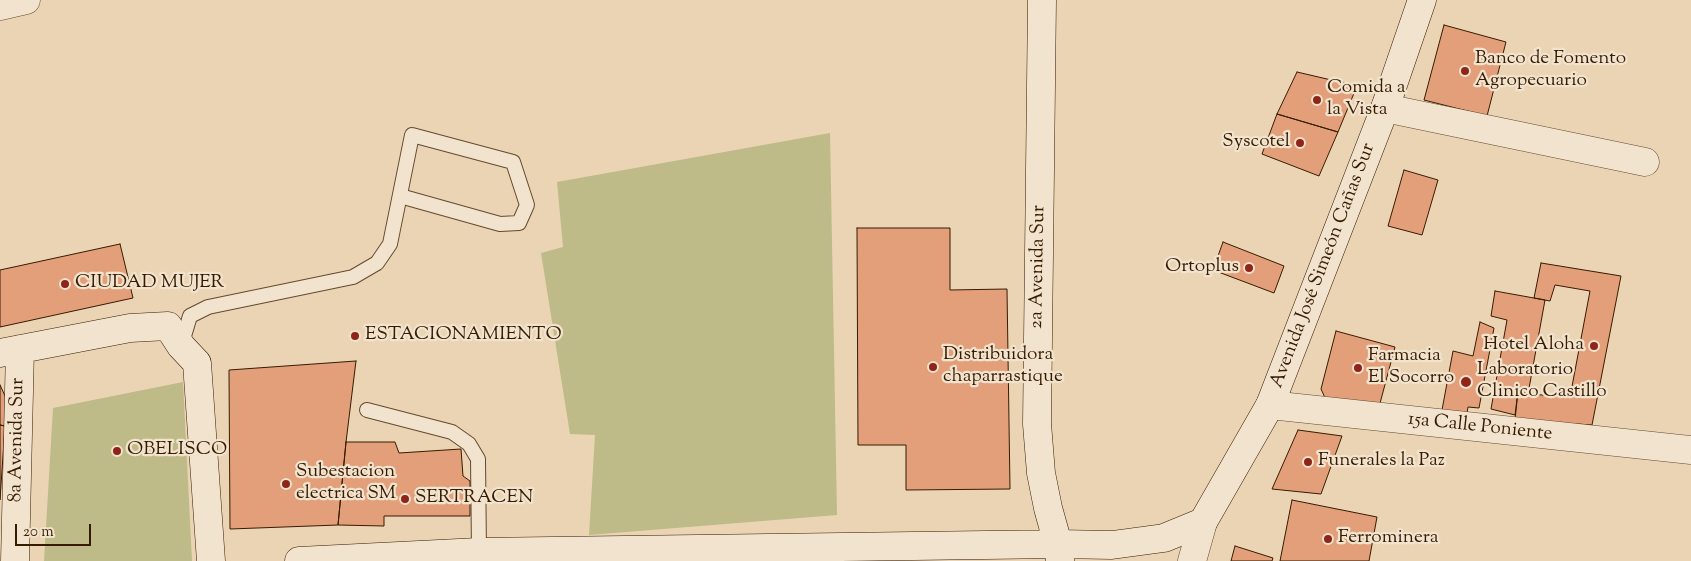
<!DOCTYPE html>
<meta charset="utf-8">
<style>
body{margin:0}
#map{position:relative;width:1691px;height:561px;overflow:hidden;background:#ead4b3;font-family:"Sorts Mill Goudy",serif}
canvas{display:block}
.scale{position:absolute;left:15px;top:524px;width:76px;height:22px;box-sizing:border-box;border:2px solid #371b01;border-top:0;padding-left:6px;font-size:15px;line-height:18px;white-space:nowrap;color:#371b01;-webkit-text-stroke:4px #f1e3ce;paint-order:stroke}
</style>
<div id="map">
<canvas width="1691" height="561"></canvas>
<div class="scale">20 m</div>
</div>
<script>
const ctx = document.querySelector('canvas').getContext('2d');
ctx.lineJoin = 'round';
function fill(path, color) { ctx.fillStyle = color; ctx.fill(path, 'evenodd'); }
const poly = rows => new Path2D(rows.map(r => 'M' + r).join(''));
function strokePath(path, color, width, dash) { ctx.strokeStyle = color; ctx.lineWidth = width; ctx.lineCap = dash ? 'butt' : 'round'; ctx.setLineDash(dash || []); ctx.stroke(path); }
function drawText(font, color, halo, rows, align = 'center') {
  ctx.font = font + ' "Sorts Mill Goudy",serif'; ctx.lineWidth = 4.5; ctx.setLineDash([]); ctx.textBaseline = 'middle'; ctx.strokeStyle = halo; ctx.fillStyle = color; for (const [text, x, y, turn = 0] of rows) {
    ctx.save(); ctx.translate(x, y); ctx.rotate((+turn || 0) * Math.PI / 180); ctx.textAlign = isNaN(turn) ? turn : align; if (halo) ctx.strokeText(text, 0, 0); ctx.fillText(text, 0, 0); ctx.restore();
  }
}
fill(poly([
 [830,133,837,515,589,535,595,435,570,434,541,253,563,247,557,182],
 [183,382,192,561,44,561,53,408]
]), '#bebb88');
const building = poly([
 [1444,25,1506,42,1487,116,1424,100,1444,25],
 [1297,72,1357,86,1338,132,1277,114,1297,72],
 [1277,114,1338,132,1319,176,1262,154,1277,114],
 [1404,170,1438,180,1422,235,1388,226,1404,170],
 [857,228,950,228,950,290,1007,289,1010,489,906,490,906,445,858,445,857,228],
 [1223,242,1284,266,1274,293,1213,270,1223,242],
 [120,244,133,298,0,327,0,270,120,244],
 [1541,263,1621,276,1592,425,1515,420,1518,391,1528,394,1570,397,1590,291,1555,285,1550,301,1534,298,1541,263],
 [1495,291,1545,300,1528,394,1518,391,1515,415,1491,409,1507,320,1491,316,1495,291],
 [1480,322,1494,328,1479,408,1468,407,1467,413,1442,410,1453,351,1473,356,1480,322],
 [1336,331,1395,347,1379,407,1326,400,1321,389,1336,331],
 [356,361,346,442,338,525,230,529,229,370,356,361],
 [0,385,6,398,5,426,0,425,0,385],
 [0,425,5,426,0,500,0,425],
 [1298,430,1342,436,1321,494,1272,489,1298,430],
 [346,442,395,442,399,453,461,449,463,476,470,481,470,516,384,516,384,526,338,525,346,442],
 [1292,500,1377,517,1369,561,1280,561,1292,500],
 [1235,546,1273,558,1272,561,1231,561,1235,546]
]);
fill(building, '#e29f7a');
strokePath(building, '#371b01', 1);
const lane = poly([
 [181,346,190,316,208,307,353,277,377,263,390,244,412,135,513,162,527,205,519,223,500,224,400,196],
 [367,410,452,432,469,444,478,459,479,552]
]);
const street = poly([
 [0,6,26,0],
 [1385,108,1645,162],
 [1270,405,1691,450],
 [1192,561,1203,522]
]);
const secondary = poly([
 [1042,0,1037,424,1041,473,1048,508,1058,544,1060,560],
 [0,353,130,328,168,326,181,346,197,363,211,561],
 [15,561,20,349],
 [299,561,479,552,1058,544,1112,545,1164,538,1203,522,1270,405,1385,108,1422,0]
]);
strokePath(lane, '#64492e', 16);
strokePath(street, '#64492e', 29);
strokePath(secondary, '#371b01', 29);
strokePath(lane, '#f1e3ce', 14);
strokePath(street, '#f1e3ce', 28);
strokePath(secondary, '#f1e3ce', 28);
for (const [x, y, r, color] of [
 [1465,71,5,"#8f2418"],
 [1317,100,5,"#8f2418"],
 [1300,143,5,"#8f2418"],
 [1249,268,5,"#8f2418"],
 [65,284,5,"#8f2418"],
 [355,336,5,"#8f2418"],
 [1594,346,5,"#8f2418"],
 [933,367,5,"#8f2418"],
 [1358,368,5,"#8f2418"],
 [1466,382,6,"#8f2418"],
 [117,451,5,"#8f2418"],
 [1308,462,5,"#8f2418"],
 [286,484,5,"#8f2418"],
 [405,499,5,"#8f2418"],
 [1328,539,5,"#8f2418"]
]) { const dot = new Path2D(); dot.arc(x, y, r, 0, 2 * Math.PI); ctx.fillStyle = color; ctx.fill(dot); strokePath(dot, '#f1e3ce', 2); }
drawText('19px', '#371b01', '#f1e3ce', [
 ["Banco de Fomento",1475,60],
 ["Agropecuario",1475,82],
 ["Comida a",1327,89],
 ["la Vista",1327,111],
 ["Syscotel",1290,143,"right"],
 ["Ortoplus",1239,268,"right"],
 ["CIUDAD MUJER",75,284],
 ["ESTACIONAMIENTO",365,336],
 ["Hotel Aloha",1584,346,"right"],
 ["Distribuidora",943,356],
 ["chaparrastique",943,378],
 ["Farmacia",1368,357],
 ["El Socorro",1368,379],
 ["Laboratorio",1477,371],
 ["Clinico Castillo",1477,393],
 ["OBELISCO",127,451],
 ["Funerales la Paz",1318,462],
 ["Subestacion",296,473],
 ["electrica SM",296,495],
 ["SERTRACEN",415,499],
 ["Ferrominera",1338,539]
], 'left');
drawText('19px', '#371b01', '#f1e3ce', [
 ["Avenida José Simeón Cañas Sur",1324,266,-69],
 ["2a Avenida Sur",1039,267,-89],
 ["15a Calle Poniente",1480,428,6],
 ["8a Avenida Sur",18,440,-89]
]);
</script>
